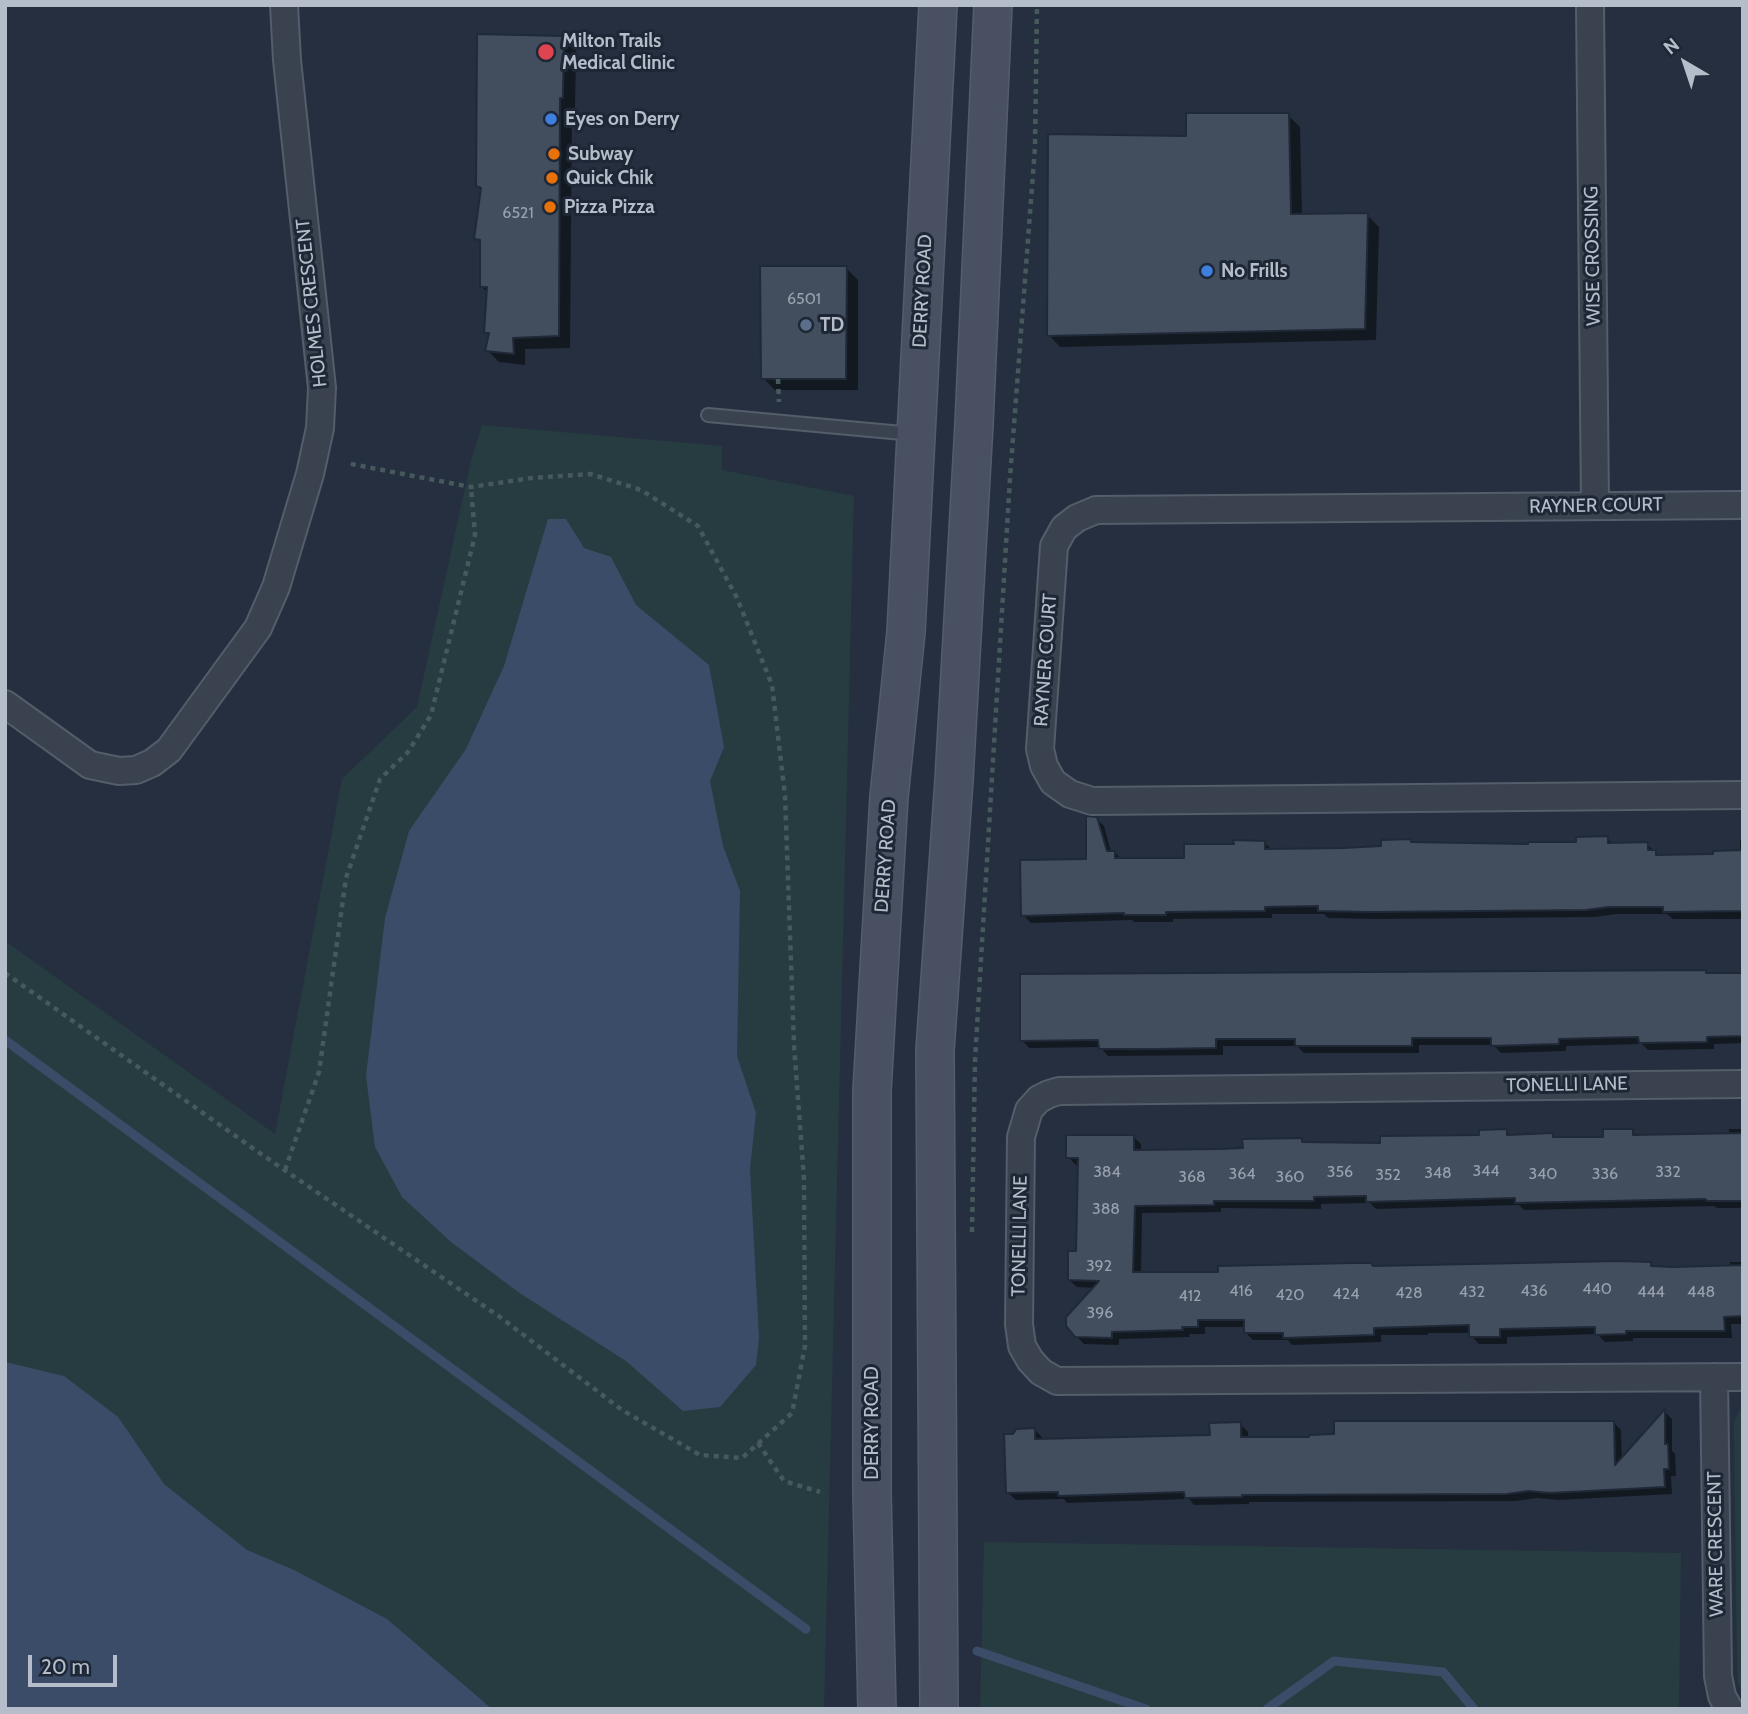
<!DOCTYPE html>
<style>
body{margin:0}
#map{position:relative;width:1748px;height:1714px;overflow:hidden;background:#252f3f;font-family:Cabin,sans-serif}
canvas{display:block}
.frame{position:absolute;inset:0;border:7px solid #b6bdca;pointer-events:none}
.north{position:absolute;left:1650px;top:28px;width:70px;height:70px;-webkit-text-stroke:5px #1e2735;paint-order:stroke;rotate:321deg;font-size:19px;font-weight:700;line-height:28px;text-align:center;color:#b6bdca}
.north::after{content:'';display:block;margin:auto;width:24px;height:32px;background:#b6bdca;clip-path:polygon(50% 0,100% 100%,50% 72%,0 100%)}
.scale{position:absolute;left:28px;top:1655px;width:89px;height:32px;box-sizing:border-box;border:4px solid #b6bdca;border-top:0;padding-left:9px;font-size:21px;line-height:24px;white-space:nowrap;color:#b6bdca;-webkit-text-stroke:5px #1e2735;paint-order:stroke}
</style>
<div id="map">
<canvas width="1748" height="1714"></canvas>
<div class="frame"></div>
<div class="north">N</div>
<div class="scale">20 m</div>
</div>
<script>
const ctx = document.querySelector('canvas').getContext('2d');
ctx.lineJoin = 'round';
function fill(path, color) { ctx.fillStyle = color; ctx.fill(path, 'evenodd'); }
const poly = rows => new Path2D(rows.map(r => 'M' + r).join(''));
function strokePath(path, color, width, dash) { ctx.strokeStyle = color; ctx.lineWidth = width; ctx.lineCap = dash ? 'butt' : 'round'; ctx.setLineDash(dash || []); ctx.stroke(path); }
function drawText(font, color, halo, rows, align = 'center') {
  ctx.font = font + ' Cabin,sans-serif'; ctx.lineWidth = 6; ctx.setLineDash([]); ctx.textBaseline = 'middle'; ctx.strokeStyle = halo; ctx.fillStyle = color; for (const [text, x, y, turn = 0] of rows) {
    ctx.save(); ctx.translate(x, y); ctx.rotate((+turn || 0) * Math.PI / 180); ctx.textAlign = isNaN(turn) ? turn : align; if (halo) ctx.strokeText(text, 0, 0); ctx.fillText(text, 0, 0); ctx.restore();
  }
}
fill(poly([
 [482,425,722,446,722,470,854,496,824,1709,5,1709,5,941,275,1134,342,779,417,707,471,461],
 [1740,1410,1743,1410,1743,1692,1738,1684,1737,1669,1734,1423],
 [984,1542,1681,1553,1679,1709,980,1709]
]), '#273c40');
fill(poly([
 [548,519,566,519,584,548,611,557,636,605,709,665,724,747,710,781,723,846,740,891,737,1056,756,1113,750,1169,759,1338,756,1365,720,1407,683,1411,626,1361,521,1294,451,1242,402,1197,375,1147,366,1076,385,918,409,831,466,749,504,666],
 [5,1362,64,1376,118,1417,164,1484,247,1550,294,1570,387,1619,492,1709,5,1709]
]), '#3b4c68');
fill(poly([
 [564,38,576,50,575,109,572,109,570,348,525,349,525,365,499,362,487,350,490,336,486,333,488,293,481,286,482,244,476,238,482,190,478,186],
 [1288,115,1300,127,1302,215,1367,215,1379,227,1376,340,1060,347,1049,335,1187,137],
 [846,268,858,280,858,390,775,390,763,378],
 [1096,818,1104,826,1111,852,1115,852,1122,860,1186,859,1235,845,1264,842,1272,850,1383,848,1410,841,1414,844,1530,845,1578,843,1607,838,1614,845,1647,844,1660,857,1715,856,1740,852,1740,840,1743,840,1743,919,1673,919,1667,914,1617,914,1595,917,1379,919,1328,918,1324,914,1272,914,1272,918,1173,919,1173,922,1134,922,1132,920,1031,923,1023,915,1088,860],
 [1743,973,1743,1043,1714,1044,1714,1049,1648,1050,1642,1044,1566,1046,1566,1051,1501,1053,1493,1045,1419,1045,1419,1053,1304,1053,1297,1046,1223,1046,1223,1055,1108,1056,1100,1047,1029,1048,1022,1040],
 [1729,1129,1743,1129,1743,1208,1717,1208,1714,1206,1524,1210,1519,1205,1376,1209,1370,1203,1321,1204,1321,1209,1221,1208,1221,1212,1142,1213,1141,1274,1650,1263,1655,1268,1730,1267,1730,1262,1743,1262,1743,1324,1731,1324,1732,1338,1633,1338,1633,1341,1605,1342,1597,1334,1507,1337,1507,1344,1479,1344,1471,1336,1471,1333,1428,1333,1428,1335,1381,1335,1381,1342,1292,1345,1288,1340,1253,1340,1245,1332,1245,1327,1205,1327,1205,1334,1189,1334,1190,1337,1119,1339,1119,1345,1084,1344,1076,1336,1095,1288,1077,1287,1069,1280,1078,1253,1080,1165,1076,1165,1068,1157,1133,1136,1141,1144,1141,1152,1244,1149,1301,1140,1305,1144,1382,1145,1481,1137,1506,1131,1513,1137,1552,1134,1556,1139,1604,1139,1632,1131,1638,1137,1729,1135],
 [1665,1412,1672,1419,1672,1451,1675,1454,1676,1476,1671,1476,1672,1494,1559,1500,1537,1498,1516,1501,1249,1502,1249,1504,1194,1505,1189,1499,1067,1503,1064,1499,1016,1500,1008,1493,1034,1429,1042,1437,1042,1441,1211,1437,1240,1424,1248,1432,1248,1439,1311,1439,1613,1422,1621,1430,1622,1460]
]), '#0007');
strokePath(poly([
 [5,1040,806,1629],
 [977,1651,1146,1709],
 [1267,1709,1334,1661,1443,1672,1474,1709]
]), '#3b4c68', 9);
const building = poly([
 [477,34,564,36,563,98,560,98,559,336,513,338,514,354,485,351,489,333,484,333,487,287,480,287,480,240,474,239,481,188,476,186,477,34],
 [1186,113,1289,113,1291,214,1368,213,1365,329,1047,336,1048,134,1186,136,1186,113],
 [760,266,847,266,846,379,761,379,760,266],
 [1086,816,1097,817,1107,851,1115,851,1115,858,1184,858,1184,844,1234,844,1233,840,1265,841,1265,849,1343,848,1381,846,1381,840,1411,839,1411,842,1528,844,1528,842,1576,842,1576,837,1608,836,1608,843,1648,842,1648,850,1656,850,1656,855,1713,854,1713,851,1743,850,1743,911,1663,912,1663,907,1609,907,1586,910,1370,912,1318,911,1318,906,1265,907,1265,911,1166,912,1166,915,1124,915,1124,913,1021,916,1020,860,1086,859,1086,816],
 [1706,970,1706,973,1743,973,1743,1036,1707,1037,1707,1042,1639,1043,1638,1037,1559,1039,1559,1044,1491,1046,1491,1038,1412,1038,1412,1046,1295,1046,1295,1039,1216,1039,1216,1048,1158,1049,1099,1049,1098,1040,1020,1041,1020,974,1706,970],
 [1507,1129,1507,1135,1553,1133,1553,1137,1603,1137,1603,1129,1633,1129,1633,1135,1743,1133,1743,1201,1707,1201,1705,1199,1515,1203,1515,1198,1366,1202,1366,1196,1314,1197,1314,1201,1214,1201,1214,1205,1135,1206,1133,1272,1218,1272,1218,1266,1352,1263,1371,1263,1373,1266,1618,1261,1651,1262,1651,1266,1673,1267,1743,1265,1743,1316,1724,1317,1725,1331,1626,1331,1626,1334,1595,1335,1595,1327,1500,1329,1500,1337,1469,1337,1469,1325,1374,1328,1374,1335,1283,1338,1283,1333,1244,1333,1244,1320,1198,1320,1198,1327,1182,1327,1183,1330,1112,1332,1112,1338,1075,1337,1066,1326,1066,1317,1099,1281,1068,1280,1068,1251,1076,1251,1078,1158,1066,1158,1066,1135,1134,1135,1134,1150,1220,1149,1243,1148,1242,1139,1302,1138,1302,1142,1380,1143,1380,1136,1479,1135,1479,1130,1507,1129],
 [1665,1409,1665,1444,1668,1444,1669,1469,1664,1469,1665,1487,1550,1493,1528,1491,1507,1494,1242,1495,1242,1497,1185,1498,1184,1492,1058,1496,1058,1492,1006,1493,1004,1434,1013,1434,1016,1429,1035,1428,1035,1439,1210,1435,1209,1423,1241,1422,1241,1437,1309,1437,1309,1435,1334,1434,1334,1421,1614,1421,1615,1465,1665,1409]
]);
fill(building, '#424d5e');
strokePath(building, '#202937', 2);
const service = poly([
 [708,415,913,434]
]);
const minor = poly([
 [1590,5,1595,506],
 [1743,505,1096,510,1077,518,1064,528,1054,546,1040,749,1044,766,1053,782,1070,794,1092,801,1743,795],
 [5,704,90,765,119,771,136,770,152,763,169,750,258,628,276,587,310,474,320,428,322,388,287,60,284,5],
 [1743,1084,1059,1091,1049,1094,1039,1099,1029,1110,1021,1137,1019,1324,1022,1346,1030,1360,1041,1372,1057,1381,1743,1377],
 [1714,1377,1718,1676,1722,1696,1729,1709]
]);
const secondary = poly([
 [877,1709,872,1492,872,1091,889,797,906,632,938,5],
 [939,1709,935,1050,954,780,974,424,993,5]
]);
strokePath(service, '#545d6a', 16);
strokePath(minor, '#545d6a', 30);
strokePath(secondary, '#545d6a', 40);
strokePath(poly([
 [778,379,779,402],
 [5,973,261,1154,500,1317,622,1410,700,1455,742,1458,792,1413,805,1346,804,1179,794,1045,785,796,772,685,737,598,698,526,641,490,591,474,531,478,471,487,346,463],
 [285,1170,319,1072,346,878,380,779,408,752,431,715,475,535,471,487],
 [972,1232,975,1060,1010,478,1035,147,1037,5],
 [758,1443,784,1481,820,1492]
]), '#46595d', 4.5, [5, 5]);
strokePath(service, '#3a424f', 12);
strokePath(minor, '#3a424f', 26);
strokePath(secondary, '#485062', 37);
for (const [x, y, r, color] of [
 [546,52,9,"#e0444e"],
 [551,119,7,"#3f7fe0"],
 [554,154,7,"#e8710a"],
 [552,178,7,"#e8710a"],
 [550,207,7,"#e8710a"],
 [1207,271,7,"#3f7fe0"],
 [806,325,7,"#5c6f8a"]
]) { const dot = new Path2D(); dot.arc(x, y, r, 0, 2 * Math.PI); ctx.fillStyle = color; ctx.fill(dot); strokePath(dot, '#1e2735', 2.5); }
drawText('16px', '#99a1af', null, [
 ["6521",518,213],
 ["6501",804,299],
 ["344",1486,1171],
 ["384",1107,1172],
 ["356",1340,1172],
 ["332",1668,1172],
 ["348",1438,1173],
 ["364",1242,1174],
 ["340",1543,1174],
 ["336",1605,1174],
 ["352",1388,1175],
 ["368",1192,1177],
 ["360",1290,1177],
 ["388",1106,1209],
 ["392",1099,1266],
 ["440",1597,1289],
 ["416",1241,1291],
 ["436",1534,1291],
 ["432",1472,1292],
 ["444",1651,1292],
 ["448",1701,1292],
 ["428",1409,1293],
 ["424",1346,1294],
 ["420",1290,1295],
 ["412",1190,1296],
 ["396",1100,1313]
]);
drawText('bold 19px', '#b6bdca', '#1e2735', [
 ["Milton Trails",562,41],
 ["Medical Clinic",562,63],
 ["Eyes on Derry",565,119],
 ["Subway",568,154],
 ["Quick Chik",566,178],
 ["Pizza Pizza",564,207],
 ["No Frills",1221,271],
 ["TD",820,325]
], 'left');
drawText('19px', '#b6bdca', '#1e2735', [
 ["WISE CROSSING",1593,256,-91],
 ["DERRY ROAD",923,291,-87],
 ["HOLMES CRESCENT",312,303,-96],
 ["RAYNER COURT",1596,506,-1],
 ["RAYNER COURT",1046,660,-86],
 ["DERRY ROAD",886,856,-86],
 ["TONELLI LANE",1567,1085,-1],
 ["TONELLI LANE",1020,1236,-89],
 ["DERRY ROAD",872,1423,-90],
 ["WARE CRESCENT",1716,1544,-91]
]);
</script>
